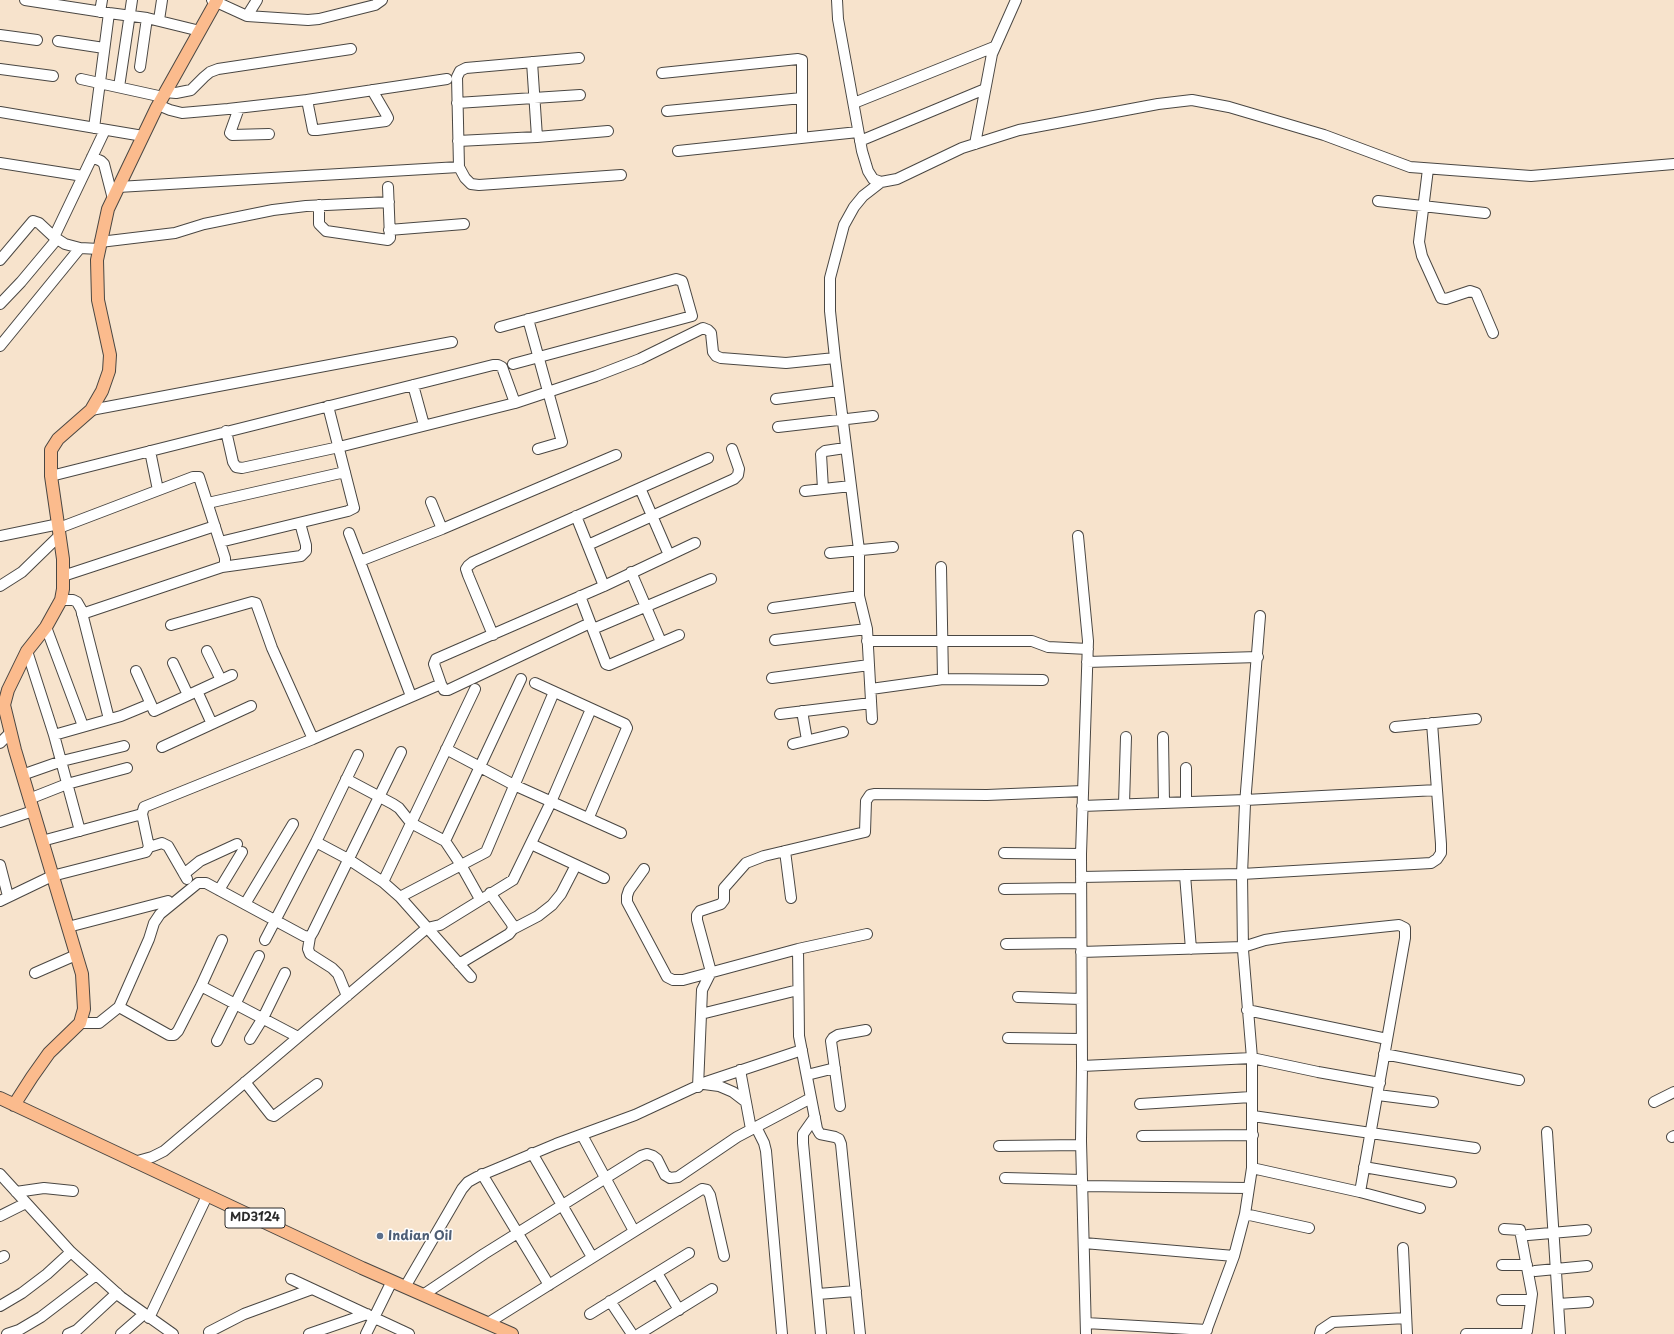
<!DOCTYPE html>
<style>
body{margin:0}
canvas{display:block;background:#f7e3cc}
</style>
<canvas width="1674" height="1334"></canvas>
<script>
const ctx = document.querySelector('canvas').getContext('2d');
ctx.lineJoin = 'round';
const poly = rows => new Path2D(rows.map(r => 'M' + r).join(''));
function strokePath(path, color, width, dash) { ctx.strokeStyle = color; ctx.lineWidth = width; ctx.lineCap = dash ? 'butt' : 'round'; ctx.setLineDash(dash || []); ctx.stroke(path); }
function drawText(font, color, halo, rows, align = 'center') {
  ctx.font = font + ' "Playpen Sans",sans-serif'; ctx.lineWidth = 3; ctx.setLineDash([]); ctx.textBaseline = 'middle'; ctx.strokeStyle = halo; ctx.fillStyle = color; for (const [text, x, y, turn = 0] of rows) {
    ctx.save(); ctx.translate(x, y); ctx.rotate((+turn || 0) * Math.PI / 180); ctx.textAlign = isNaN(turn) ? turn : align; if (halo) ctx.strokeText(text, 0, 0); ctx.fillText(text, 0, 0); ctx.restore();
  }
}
const minor = poly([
 [25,0,109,13,147,18,200,31],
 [212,0,247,16,308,20,319,19,375,5,382,0],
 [837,0,838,19,862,151,868,171,873,179,881,182,897,179,962,148,1019,130,1158,104,1192,100,1229,107,1324,135,1410,167,1531,176,1674,164],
 [100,12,102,0],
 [247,16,257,0],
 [159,20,162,0],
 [0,35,37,40],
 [58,41,104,48],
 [579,58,466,68,460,71,457,77,459,167,465,178,471,184,479,185,621,175],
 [532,62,537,137],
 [140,67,147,18],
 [0,69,53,76],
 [662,73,798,59,802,60,802,138],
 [81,79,163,97],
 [119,87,132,0],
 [165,92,176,93,191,90,204,77,210,72,218,69,351,49],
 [307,100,313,130,317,130,386,121,388,118,386,114,372,90],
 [457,103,580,95],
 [854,103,994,47],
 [158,105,170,110,182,113,228,109,307,100,447,79],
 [239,108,230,133,232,135,269,134],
 [667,111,802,98],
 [0,112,143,136],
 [94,128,109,13],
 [458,141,537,137,608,131],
 [860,141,985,89],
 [975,144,992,54,1016,0],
 [678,151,858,132],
 [92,157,101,161,104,164,113,199],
 [0,163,83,176],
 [1428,169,1419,242,1422,256,1441,298,1446,299,1470,291,1476,293,1493,333],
 [118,187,459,167],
 [1378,201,1485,213],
 [319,205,319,224,326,231,388,240,390,238,388,187],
 [389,230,464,224],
 [54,237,105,130],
 [100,242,175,233,204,224,273,210,306,206,389,202],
 [0,260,33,221,39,223,54,237,65,244,80,248,99,249],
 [0,304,21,282,57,239],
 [528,319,562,442,538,449],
 [500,327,676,279,682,281,683,284,692,316,513,364],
 [0,346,80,248],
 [413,385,424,425],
 [776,399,839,391],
 [91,410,452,342],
 [778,427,873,416],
 [226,431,233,462,236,467,242,468,339,447,515,403,596,376,640,359,703,328,708,330,711,333,713,352,716,356,721,358,786,363,835,358],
 [150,451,158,490],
 [51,476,493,365,498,365,502,367,515,403],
 [640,488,669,555],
 [823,489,821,454,825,451,845,448],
 [805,491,851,486],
 [431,502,442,529],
 [208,503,345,472],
 [576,516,604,586],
 [59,528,193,477,199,477,225,558,225,564,222,567,82,614],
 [349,533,411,696],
 [0,536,59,524],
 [1078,536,1088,641,1081,854,1082,1066,1081,1141,1086,1334],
 [220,542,348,511,354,508,328,406],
 [588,545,734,479,738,475,739,469,732,449],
 [830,553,893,547],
 [360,561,442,529,616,455],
 [222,567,301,556,306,551,306,545,300,523],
 [941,567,943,679],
 [631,572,661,642],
 [63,576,215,526],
 [0,586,22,572,60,535],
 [580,596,606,664,609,665,679,635],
 [61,600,73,600,77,602,81,609,109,719],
 [773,608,859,596],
 [590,623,448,690,444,690,441,684,434,664,436,659,604,586,695,543],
 [171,625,252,602,256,603,272,648,313,739],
 [46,627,83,726],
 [593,629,711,579],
 [493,635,468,575,466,569,468,566,473,562,708,458],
 [775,640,867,629],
 [867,641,1032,641,1048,647,1088,649],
 [27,651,54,735,80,831],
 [207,651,221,680],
 [1087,662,1258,657],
 [173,663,188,695],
 [136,671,154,711,232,675],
 [772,678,869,665],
 [535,683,625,724,627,728,589,817],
 [871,689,943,679,1043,680],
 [197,691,212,724],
 [802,711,807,740],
 [780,714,871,703],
 [872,719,867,629,859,596,859,550,835,358,830,311,830,278,844,225,854,207,863,196,881,182],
 [1395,727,1476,719],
 [54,735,121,716,150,704],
 [1163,737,1164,803],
 [0,743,10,733],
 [793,744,843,732],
 [162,747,251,706],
 [446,749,514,785,621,833],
 [1186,768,1186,802],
 [22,775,62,761,124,746],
 [346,779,393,804,399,808,411,823,445,841],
 [29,799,67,784,127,768],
 [1124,804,1126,737],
 [1082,806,1245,800,1437,790],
 [0,822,33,811],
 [42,841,142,814],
 [316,842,348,859,383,882,400,897,471,977],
 [531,844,604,878],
 [149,847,162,843,168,846,187,879],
 [785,851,791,898],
 [1004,853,1081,854],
 [0,865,8,896],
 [644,869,629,890,627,896,627,902,667,977,673,980,683,980,798,949,867,934],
 [184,874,200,861,237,844],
 [1185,875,1191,949],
 [1081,877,1242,874,1431,863,1437,859,1441,853,1441,844,1432,723],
 [383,882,475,689],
 [1004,889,1081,888],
 [219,890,242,852],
 [400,897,486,852,554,692],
 [480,899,461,865,445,841,521,679],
 [0,901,52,876,146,852,149,847,142,814,144,807,313,739,441,684],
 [245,904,293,824],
 [68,927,168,901],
 [513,929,538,916,552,905,561,894,576,865],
 [310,937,308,949,310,954,332,968,338,974,347,996],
 [265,940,316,842,358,755],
 [1006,944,1081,943],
 [798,949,799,1036,817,1129,820,1134,835,1137,839,1139,841,1144,860,1334],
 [1081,952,1243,947,1265,940,1284,937,1399,925,1405,928,1405,938,1360,1192],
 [459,964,509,934,513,929,512,924,490,893],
 [35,973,76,955],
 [201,986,298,1037],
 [1018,997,1081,999],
 [119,1007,169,1035,174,1035,178,1031,201,986,222,940],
 [1247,1010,1387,1039],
 [701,1014,798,990],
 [80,1023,99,1023,119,1007,149,939,154,923,160,914,198,883,206,883,304,936,310,937,313,932,401,752],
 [1008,1038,1081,1039],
 [250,1039,263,1018,285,973],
 [217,1041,259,956],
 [1384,1054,1519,1080],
 [1082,1066,1252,1058,1318,1072,1380,1083],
 [740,1070,751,1129],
 [807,1075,835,1068],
 [245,1082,271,1115,274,1116,317,1084],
 [704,1084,719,1086,733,1092,746,1102],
 [698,1087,702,990,711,972,697,920,697,915,700,911,721,904,724,900,724,888,746,863,764,856,865,832,866,801,870,795,875,794,987,795,1083,791],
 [1378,1095,1433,1102],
 [1654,1102,1674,1092],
 [1140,1104,1251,1097],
 [840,1106,831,1041,833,1038,838,1035,866,1030],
 [1253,1116,1475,1148],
 [815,1117,803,1134,803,1143,821,1334],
 [756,1127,764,1143,766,1151,782,1334],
 [1547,1132,1560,1334],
 [582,1135,634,1231],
 [1142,1136,1253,1135],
 [1672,1137,1674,1136],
 [999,1146,1081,1145],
 [532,1153,592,1257],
 [134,1162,152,1157,164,1151,427,928,440,925,513,880,551,802,591,709],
 [1364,1167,1451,1182],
 [1252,1168,1360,1192,1420,1208],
 [0,1174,71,1252,121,1297,173,1334],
 [482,1174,549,1285],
 [1005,1178,1082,1180],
 [1082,1186,1248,1188],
 [16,1192,44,1188,73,1191],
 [1245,1214,1309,1228],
 [0,1216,26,1203],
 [1528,1235,1586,1230],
 [1084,1243,1234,1256],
 [1403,1248,1407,1334],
 [0,1258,4,1256],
 [1502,1265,1527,1265],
 [1535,1271,1587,1266],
 [657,1273,679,1310],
 [291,1279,409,1334],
 [405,1287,462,1189,468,1182,477,1177,556,1144,635,1115,706,1082,802,1050],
 [818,1294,856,1291],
 [423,1295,484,1254,641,1156,647,1154,653,1156,657,1159,665,1175,670,1178,678,1177,737,1137,811,1098],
 [1502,1300,1531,1300],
 [610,1301,632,1334],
 [1558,1304,1588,1302],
 [0,1306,22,1293,47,1274,71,1252],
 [590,1314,689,1253],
 [149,1318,207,1196],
 [488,1323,702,1189,707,1190,710,1195,724,1256],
 [1086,1323,1207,1330],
 [209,1332,244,1314,312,1289],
 [7,1334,19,1330,41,1317,96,1275],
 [68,1334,77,1330,117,1293],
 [121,1334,144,1314],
 [309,1334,367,1314],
 [366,1334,392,1281],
 [639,1334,712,1289],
 [1205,1334,1234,1256,1245,1214,1252,1168,1252,1058,1243,950,1242,874,1245,804,1260,616],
 [1320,1334,1321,1330,1333,1322,1406,1318],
 [1466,1334,1525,1334,1527,1331,1532,1294,1520,1230,1504,1229]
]);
const major = poly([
 [0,1098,362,1268,512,1334],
 [14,1105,32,1077,49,1053,80,1023,84,1009,82,974,15,750,4,705,8,690,27,651,46,627,61,600,63,589,63,559,51,476,51,450,58,439,91,410,102,391,109,371,110,355,98,300,97,260,108,209,156,109,217,0]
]);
strokePath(minor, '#4a4743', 12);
strokePath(major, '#4a4743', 14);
strokePath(minor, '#fff', 10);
strokePath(major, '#fbbb8d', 12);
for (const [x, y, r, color] of [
 [380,1236,4,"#5c6f8a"]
]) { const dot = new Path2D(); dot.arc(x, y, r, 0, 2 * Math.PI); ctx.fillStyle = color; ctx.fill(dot); strokePath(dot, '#fff', 1.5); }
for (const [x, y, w] of [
 [255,1218,60]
]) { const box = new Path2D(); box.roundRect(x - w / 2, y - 10, w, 20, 3); ctx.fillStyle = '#fff'; ctx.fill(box); strokePath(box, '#2b2b2b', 1); }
drawText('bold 12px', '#2b2b2b', null, [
 ["MD3124",255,1218]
]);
drawText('bold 13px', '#4e5e75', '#fff', [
 ["Indian Oil",388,1236]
], 'left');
</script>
